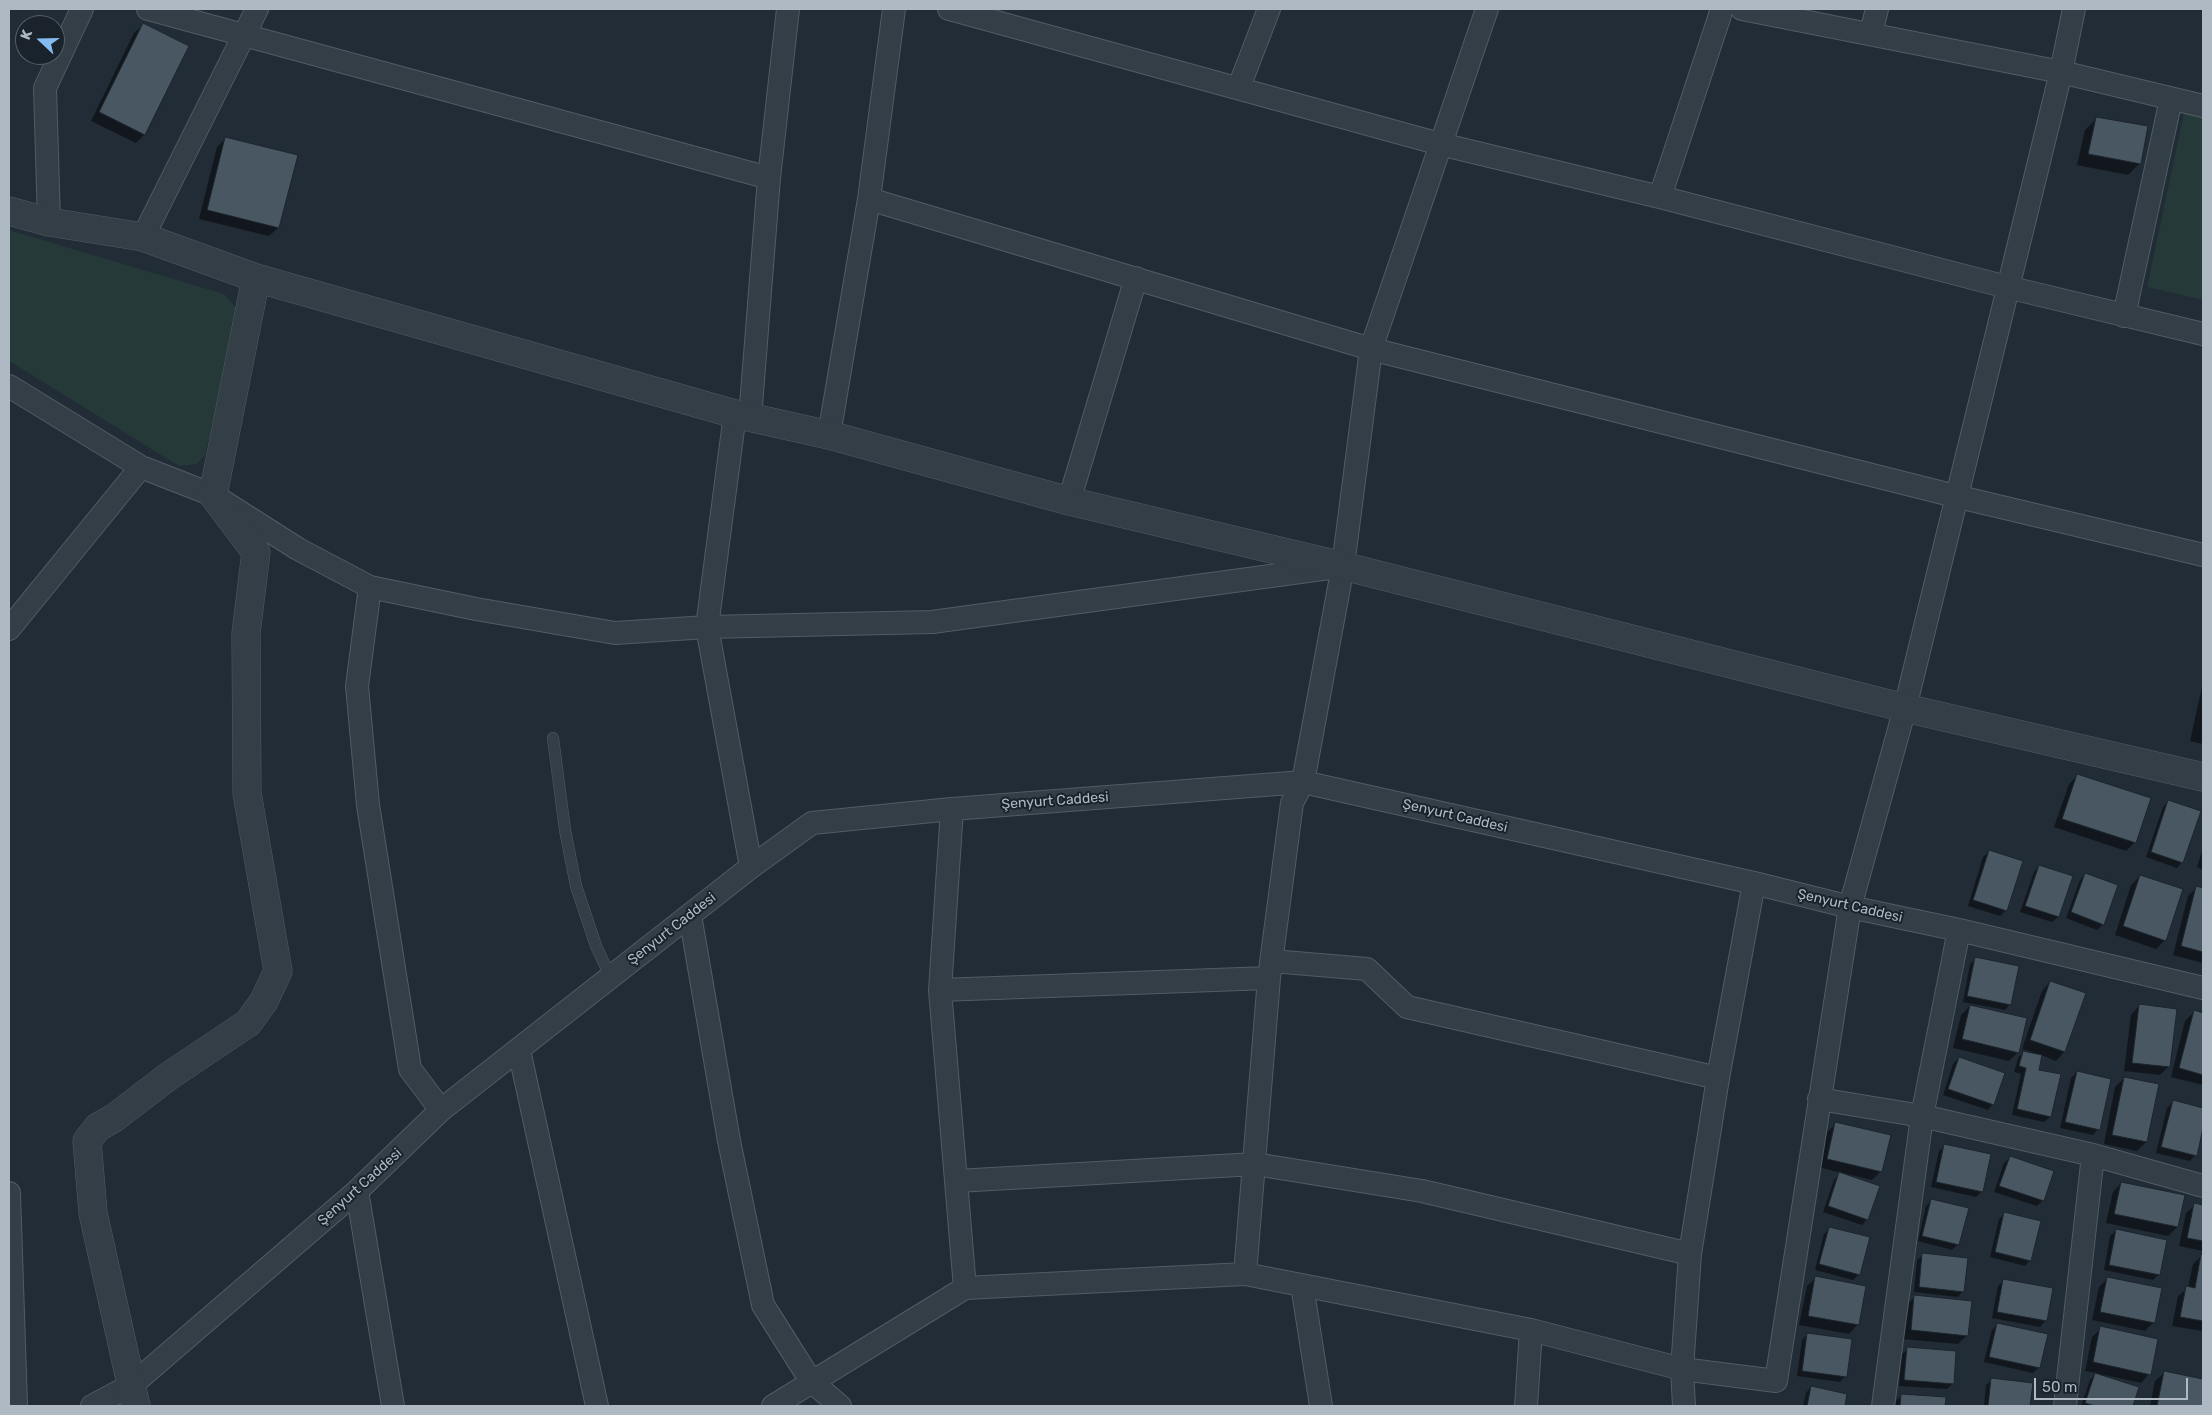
<!DOCTYPE html>
<meta charset="utf-8">
<style>
body{margin:0}
#map{position:relative;width:2212px;height:1415px;overflow:hidden;background:#212c36;font-family:Rubik,sans-serif}
canvas{display:block}
.frame{position:absolute;inset:0;border:10px solid #aeb9c3;pointer-events:none}
.north{position:absolute;left:15px;top:15px;width:50px;height:50px;box-sizing:border-box;background:#1a232b;border:1px solid #555f68;border-radius:50%;rotate:291deg;font-size:14px;font-weight:700;line-height:20px;text-align:center;color:#aeb9c3}
.north::after{content:'';display:block;margin:auto;width:18px;height:22px;background:#84bcf2;clip-path:polygon(50% 0,100% 100%,50% 72%,0 100%)}
.scale{position:absolute;left:2034px;top:1378px;width:154px;height:22px;box-sizing:border-box;border:2px solid #aeb9c3;border-top:0;padding-left:6px;font-size:15px;line-height:18px;white-space:nowrap;color:#aeb9c3;-webkit-text-stroke:4px #1a232b;paint-order:stroke}
</style>
<div id="map">
<canvas width="2212" height="1415"></canvas>
<div class="frame"></div>
<div class="north">K</div>
<div class="scale">50 m</div>
</div>
<script>
const ctx = document.querySelector('canvas').getContext('2d');
ctx.lineJoin = 'round';
function fill(path, color) { ctx.fillStyle = color; ctx.fill(path, 'evenodd'); }
const poly = rows => new Path2D(rows.map(r => 'M' + r).join(''));
function strokePath(path, color, width, dash) { ctx.strokeStyle = color; ctx.lineWidth = width; ctx.lineCap = dash ? 'butt' : 'round'; ctx.setLineDash(dash || []); ctx.stroke(path); }
function drawText(font, color, halo, rows, align = 'center') {
  ctx.font = font + ' Rubik,sans-serif'; ctx.lineWidth = 4; ctx.setLineDash([]); ctx.textBaseline = 'middle'; ctx.strokeStyle = halo; ctx.fillStyle = color; for (const [text, x, y, turn = 0] of rows) {
    ctx.save(); ctx.translate(x, y); ctx.rotate((+turn || 0) * Math.PI / 180); ctx.textAlign = isNaN(turn) ? turn : align; if (halo) ctx.strokeText(text, 0, 0); ctx.fillText(text, 0, 0); ctx.restore();
  }
}
fill(poly([
 [2184,113,2203,116,2203,300,2147,287],
 [9,230,224,294,236,308,235,327,205,455,197,464,179,466,9,361]
]), '#243938');
fill(poly([
 [143,25,144,135,136,143,91,121,134,33],
 [2097,118,2140,163,2128,175,2077,165,2085,130],
 [226,138,278,228,269,236,199,219,217,147],
 [2203,682,2203,744,2190,741],
 [2078,775,2135,842,2126,851,2054,827,2069,784],
 [2169,801,2182,862,2177,868,2146,857,2163,807],
 [2203,848,2203,870,2197,867],
 [1989,852,2006,910,2000,916,1968,906,1983,857],
 [2039,866,2071,877,2058,917,2052,922,2020,912,2034,872],
 [2085,875,2103,924,2097,930,2066,918,2080,880],
 [2140,876,2165,940,2156,949,2115,935,2131,885],
 [2196,888,2203,889,2203,963,2173,955,2188,896],
 [1976,959,2010,1004,2005,1010,1963,1002,1970,964],
 [2050,982,2064,1052,2056,1061,2041,1055,2037,1070,2050,1117,2044,1122,2012,1115,2021,1074,2014,1072,2018,1058,2023,1052,2031,1054,2032,1052,2022,1049,2042,991],
 [1970,1006,2018,1052,2009,1061,1953,1048,1961,1015],
 [2139,1006,2169,1066,2160,1075,2124,1071,2131,1015],
 [2194,1012,2203,1014,2203,1085,2171,1077,2185,1021],
 [1959,1058,1993,1104,1988,1110,1943,1095,1953,1064],
 [2077,1072,2098,1129,2093,1135,2060,1128,2071,1078],
 [2124,1078,2157,1085,2146,1142,2137,1151,2104,1144,2115,1087],
 [2173,1102,2203,1109,2203,1123,2195,1155,2190,1161,2156,1153,2167,1108],
 [1836,1124,1881,1171,1872,1180,1843,1173,1867,1219,1862,1225,1823,1212,1834,1180,1841,1173,1819,1167,1827,1132],
 [1944,1146,1982,1191,1976,1197,1931,1187,1939,1151],
 [2010,1158,2052,1172,2042,1201,2037,1206,1994,1192,2004,1163],
 [2121,1183,2183,1196,2177,1227,2168,1236,2106,1223,2113,1192],
 [1932,1200,1958,1244,1952,1250,1918,1241,1926,1206],
 [2195,1205,2203,1206,2203,1251,2179,1246,2186,1213],
 [2005,1214,2030,1260,2025,1266,1990,1257,1999,1219],
 [1830,1228,1859,1274,1853,1280,1815,1270,1824,1234],
 [2116,1231,2159,1274,2153,1280,2104,1270,2110,1236],
 [1923,1255,1963,1291,1958,1297,1914,1292,1917,1260],
 [2202,1255,2203,1331,2172,1326,2178,1296,2188,1288,2193,1264],
 [1816,1278,1865,1287,1857,1325,1849,1334,1799,1325,1807,1286],
 [2108,1278,2153,1323,2145,1331,2092,1320,2099,1287],
 [2004,1280,2051,1289,2045,1321,2040,1327,1992,1318,1998,1286],
 [1915,1297,1967,1335,1958,1344,1902,1339,1906,1305],
 [1998,1324,2039,1367,2033,1373,1984,1362,1992,1330],
 [2101,1328,2149,1374,2141,1383,2104,1375,2104,1377,2137,1388,2131,1406,2081,1406,2090,1380,2096,1373,2085,1371,2092,1337],
 [1808,1334,1845,1376,1840,1382,1797,1376,1802,1340],
 [1908,1349,1952,1384,1947,1389,1899,1386,1902,1354],
 [2164,1373,2203,1380,2203,1406,2150,1406,2155,1381],
 [1992,1380,2032,1384,2029,1406,1984,1406,1986,1385],
 [1811,1387,1846,1395,1843,1406,1803,1406,1806,1393],
 [1901,1396,1944,1398,1944,1406,1895,1406,1896,1401]
]), '#0007');
const building = poly([
 [143,23,189,46,145,135,99,112,143,23],
 [2096,117,2148,126,2141,164,2088,154,2096,117],
 [225,137,298,155,279,228,207,210,225,137],
 [2077,774,2151,798,2136,843,2062,819,2077,774],
 [2168,800,2201,811,2183,863,2151,852,2168,800],
 [1989,850,2023,861,2007,911,1973,900,1989,850],
 [2039,865,2073,876,2059,917,2025,906,2039,865],
 [2085,873,2118,885,2104,925,2071,912,2085,873],
 [2140,875,2183,889,2166,941,2123,926,2140,875],
 [2196,886,2203,888,2203,952,2181,946,2196,886],
 [1975,957,2019,966,2011,1005,1967,996,1975,957],
 [2050,981,2086,993,2065,1052,2030,1040,2050,981],
 [2139,1004,2177,1009,2170,1067,2132,1063,2139,1004],
 [1970,1005,2027,1018,2019,1053,1962,1039,1970,1005],
 [2194,1010,2203,1013,2203,1075,2179,1068,2194,1010],
 [2023,1051,2042,1055,2039,1070,2061,1074,2051,1117,2017,1109,2026,1068,2019,1066,2023,1051],
 [1959,1057,2005,1073,1994,1105,1948,1089,1959,1057],
 [2077,1071,2111,1079,2100,1130,2065,1122,2077,1071],
 [2124,1077,2159,1084,2147,1142,2112,1135,2124,1077],
 [2173,1100,2203,1108,2203,1128,2197,1156,2161,1147,2173,1100],
 [1835,1122,1891,1135,1882,1172,1827,1159,1835,1122],
 [1944,1144,1991,1154,1983,1192,1936,1182,1944,1144],
 [2010,1156,2054,1171,2044,1201,1999,1186,2010,1156],
 [1839,1172,1880,1186,1868,1220,1828,1206,1839,1172],
 [2121,1182,2185,1195,2178,1227,2114,1214,2121,1182],
 [1931,1199,1969,1208,1959,1245,1922,1236,1931,1199],
 [2194,1203,2203,1205,2203,1241,2187,1238,2194,1203],
 [2004,1212,2041,1221,2031,1261,1995,1252,2004,1212],
 [1829,1227,1870,1237,1860,1275,1819,1264,1829,1227],
 [2116,1229,2167,1240,2160,1275,2109,1265,2116,1229],
 [1922,1253,1968,1258,1964,1292,1919,1287,1922,1253],
 [2201,1254,2203,1254,2203,1321,2180,1317,2186,1286,2195,1288,2201,1254],
 [1815,1276,1866,1286,1859,1325,1808,1316,1815,1276],
 [2107,1277,2162,1288,2155,1323,2100,1312,2107,1277],
 [2003,1279,2053,1288,2047,1321,1997,1312,2003,1279],
 [1914,1295,1972,1301,1968,1336,1911,1330,1914,1295],
 [1997,1323,2048,1334,2040,1368,1989,1357,1997,1323],
 [2100,1326,2158,1339,2151,1375,2093,1362,2100,1326],
 [1807,1333,1852,1339,1847,1377,1802,1371,1807,1333],
 [1907,1347,1956,1351,1954,1384,1904,1380,1907,1347],
 [2164,1371,2203,1379,2203,1406,2157,1406,2164,1371],
 [2095,1373,2139,1387,2133,1406,2095,1406,2085,1403,2095,1373],
 [1991,1378,2033,1383,2030,1406,1988,1406,1991,1378],
 [1811,1386,1847,1394,1845,1406,1807,1406,1811,1386],
 [1901,1394,1946,1397,1945,1406,1900,1406,1901,1394]
]);
fill(building, '#495762');
strokePath(building, '#1c252d', 1);
const service = poly([
 [553,738,565,830,576,886,596,946,611,978]
]);
const minor = poly([
 [148,9,769,178],
 [949,9,1440,144,1660,197,2007,287,2203,334],
 [1742,9,2061,72,2203,106],
 [1871,33,1877,9],
 [1239,87,1269,9],
 [1660,197,1722,9],
 [869,199,1371,349,1955,496,2203,555],
 [49,222,45,88,82,9],
 [143,237,257,9],
 [2124,316,2171,99],
 [9,386,141,467,213,495,298,549,370,587,476,609,615,633,707,627,932,622,1337,567],
 [735,414,707,627,751,867],
 [750,418,769,178,788,9],
 [829,435,869,199,894,9],
 [1069,501,1136,278],
 [370,587,357,686,368,805,410,1069,441,1110],
 [9,629,141,467],
 [952,809,940,990,965,1288],
 [690,915,729,1141,763,1305,811,1381,840,1406],
 [1272,961,1367,969,1407,1007,1718,1078],
 [940,990,1269,978],
 [519,1050,597,1406],
 [1819,1099,1922,1116,2093,1155,2203,1186],
 [957,1181,1255,1164,1422,1191,1690,1254],
 [357,1191,393,1406],
 [9,1193,16,1406],
 [1245,1274,1269,978,1292,803,1303,782,1343,566,1371,349,1487,9],
 [1302,1285,1321,1406],
 [92,1406,133,1384,357,1191,441,1110,751,867,812,823,952,809,1303,782,1754,883,1850,907,1959,930,2203,988],
 [773,1406,965,1288,1245,1274,1531,1330,1682,1369,1776,1381,1850,907,1905,708,2061,72,2074,9],
 [1526,1406,1531,1330],
 [1684,1406,1682,1369,1690,1254,1718,1078,1754,883],
 [1883,1406,1922,1116,1959,930],
 [2065,1406,2093,1155]
]);
const tertiary = poly([
 [9,211,49,222,143,237,256,278,735,414,829,435,1069,501,1343,566,1905,708,2203,777],
 [136,1406,93,1213,87,1141,98,1127,114,1118,169,1076,248,1023,264,1001,278,971,247,793,246,633,256,552,213,495,256,278]
]);
strokePath(service, '#515c64', 12);
strokePath(minor, '#515c64', 24);
strokePath(tertiary, '#515c64', 29);
strokePath(service, '#343e46', 11);
strokePath(minor, '#343e46', 22);
strokePath(tertiary, '#343e46', 28);
drawText('14px', '#aeb9c3', '#1a232b', [
 ["Şenyurt Caddesi",1055,801,-4],
 ["Şenyurt Caddesi",1455,816,13],
 ["Şenyurt Caddesi",1850,906,13],
 ["Şenyurt Caddesi",672,929,-38],
 ["Şenyurt Caddesi",360,1187,-42]
]);
</script>
